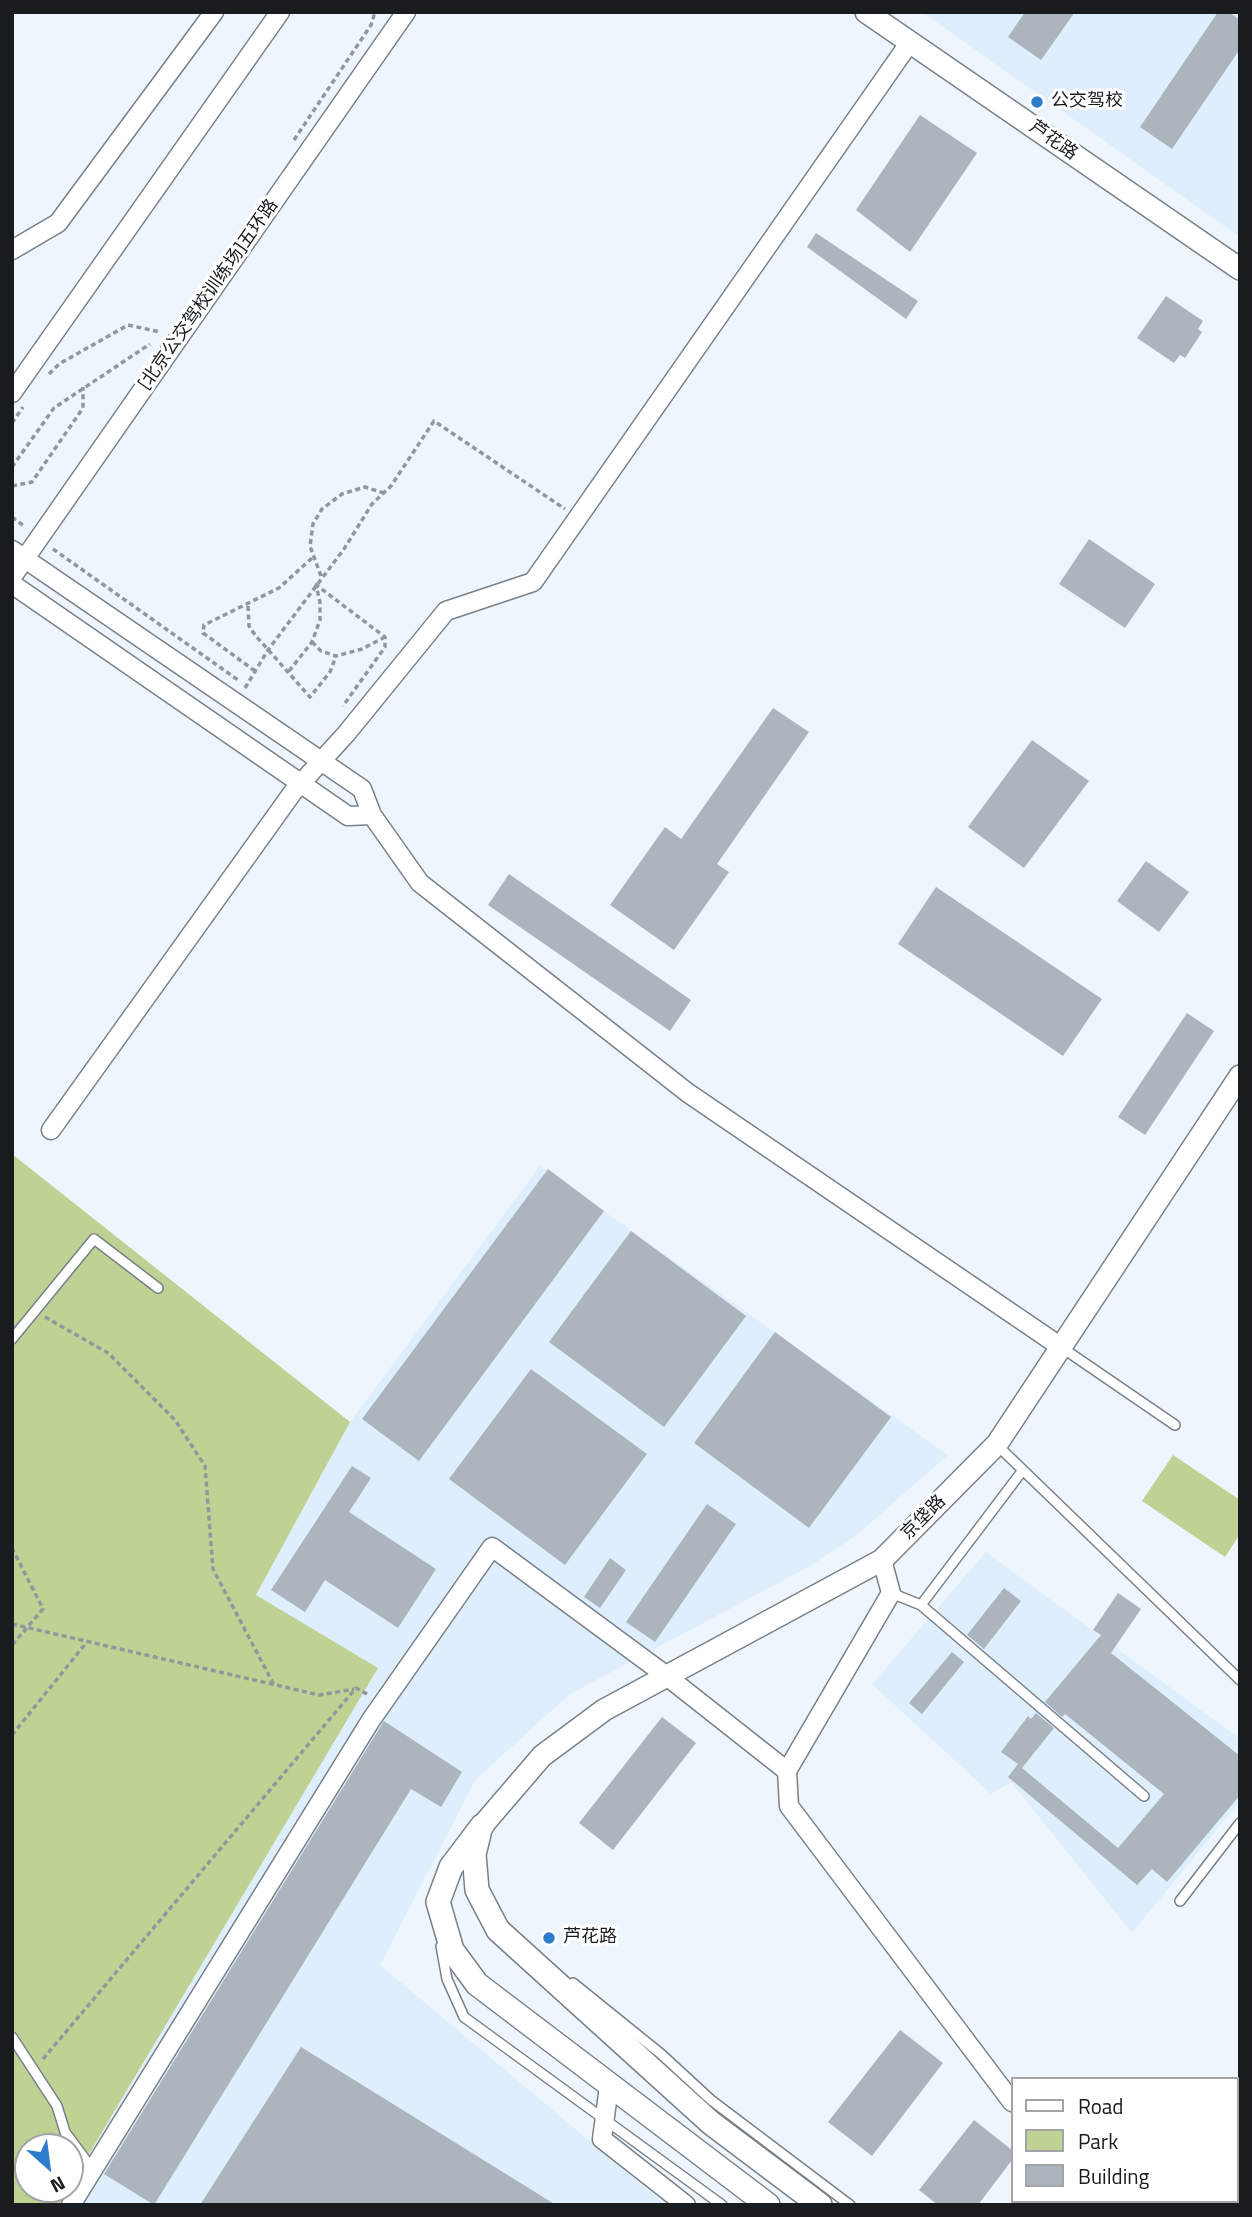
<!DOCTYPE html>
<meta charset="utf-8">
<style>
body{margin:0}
#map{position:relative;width:1252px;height:2217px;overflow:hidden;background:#eef5fd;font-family:"Titillium Web",sans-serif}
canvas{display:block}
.frame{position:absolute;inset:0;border:14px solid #181c1f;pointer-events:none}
.legend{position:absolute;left:1011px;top:2077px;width:228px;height:126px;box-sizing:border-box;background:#fff;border:2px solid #a3a4a5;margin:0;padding:9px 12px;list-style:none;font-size:21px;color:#181c1f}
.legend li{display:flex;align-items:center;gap:14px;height:35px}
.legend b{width:35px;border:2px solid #a3a4a5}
.north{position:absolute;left:14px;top:2133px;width:70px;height:70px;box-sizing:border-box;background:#fff;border:2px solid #a3a4a5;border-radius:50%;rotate:152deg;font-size:19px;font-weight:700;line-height:28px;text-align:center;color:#181c1f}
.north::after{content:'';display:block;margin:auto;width:24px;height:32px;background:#2d7dcc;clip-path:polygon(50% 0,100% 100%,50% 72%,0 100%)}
</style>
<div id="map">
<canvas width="1252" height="2217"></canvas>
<div class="frame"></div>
<ul class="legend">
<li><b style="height:9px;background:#fff"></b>Road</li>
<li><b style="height:19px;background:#bfd293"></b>Park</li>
<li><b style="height:19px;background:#acb5be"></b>Building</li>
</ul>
<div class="north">N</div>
</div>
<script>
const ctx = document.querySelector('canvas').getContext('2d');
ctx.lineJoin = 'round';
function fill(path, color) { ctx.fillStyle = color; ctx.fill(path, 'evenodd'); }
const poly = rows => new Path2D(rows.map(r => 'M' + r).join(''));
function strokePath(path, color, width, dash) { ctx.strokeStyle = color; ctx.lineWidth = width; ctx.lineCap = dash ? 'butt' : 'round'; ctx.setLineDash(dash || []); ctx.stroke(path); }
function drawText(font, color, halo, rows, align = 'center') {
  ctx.font = font + ' "Titillium Web","Noto Sans SC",sans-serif'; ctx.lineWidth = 6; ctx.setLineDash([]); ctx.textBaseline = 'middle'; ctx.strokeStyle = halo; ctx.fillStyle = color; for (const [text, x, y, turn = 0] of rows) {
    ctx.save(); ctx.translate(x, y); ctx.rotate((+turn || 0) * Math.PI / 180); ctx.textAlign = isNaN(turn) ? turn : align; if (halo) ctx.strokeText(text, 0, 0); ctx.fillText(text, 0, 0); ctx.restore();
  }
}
fill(poly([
 [922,12,1240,12,1240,237],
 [540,1166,948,1455,857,1535,810,1566,570,1694,476,1779,380,1965,666,2205,59,2205,377,1668,256,1595,350,1422],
 [986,1552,1240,1739,1240,1801,1132,1933,1011,1782,991,1794,872,1684]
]), '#dfeefd');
fill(poly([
 [12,1154,350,1422,256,1595,378,1668,70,2186,70,2147,28,2147,28,2189,68,2189,59,2205,12,2205],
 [1173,1455,1240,1500,1240,1534,1225,1557,1142,1501]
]), '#bfd293');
fill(poly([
 [1025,12,1075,12,1041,60,1008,37],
 [1218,12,1229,12,1240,20,1240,49,1172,149,1140,127],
 [920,115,977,153,910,252,856,210],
 [816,233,918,301,906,319,807,247],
 [1166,296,1203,321,1198,329,1202,332,1185,358,1180,355,1174,363,1137,338],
 [1089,539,1155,584,1125,628,1059,584],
 [773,708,809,732,717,864,729,872,674,950,610,905,665,827,681,839],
 [1032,740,1089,781,1024,868,968,827],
 [1146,861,1189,892,1159,932,1117,901],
 [509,874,691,1000,670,1031,488,905],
 [936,887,1102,999,1063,1056,898,944],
 [1187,1013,1214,1031,1145,1135,1118,1117],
 [548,1169,604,1211,419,1461,362,1419],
 [631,1231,746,1316,664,1427,549,1342],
 [775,1332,891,1417,809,1528,694,1443],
 [531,1369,647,1454,565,1565,449,1479],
 [352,1466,371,1478,349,1512,436,1569,398,1628,325,1580,305,1612,271,1590],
 [707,1504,736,1524,655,1642,626,1622],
 [610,1558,626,1570,600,1608,584,1597],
 [1004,1588,1021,1601,984,1649,967,1635],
 [1118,1593,1141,1609,1111,1653,1240,1756,1240,1795,1167,1882,1152,1869,1137,1885,1008,1777,1018,1764,1001,1752,1028,1716,1031,1719,1036,1713,1054,1728,1022,1768,1118,1848,1164,1794,1065,1714,1062,1717,1045,1702,1101,1635,1093,1630],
 [952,1652,964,1662,922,1714,909,1703],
 [662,1717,696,1743,613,1850,579,1823],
 [384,1721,462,1772,441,1807,411,1789,154,2205,104,2174],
 [900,2030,943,2063,872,2156,828,2122],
 [301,2047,556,2205,200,2205],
 [974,2120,1012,2150,1012,2160,978,2205,938,2205,919,2190]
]), '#acb5be');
const service = poly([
 [12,1339,94,1239,158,1288],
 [1061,1347,1175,1425],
 [997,1445,1240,1680],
 [891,1593,921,1605,1023,1470],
 [921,1605,1144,1796],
 [1180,1901,1240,1823],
 [441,1946,447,1979,464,2017,722,2205],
 [573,1983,661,2054,711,2100,850,2205],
 [12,2037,57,2106,65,2132,93,2170]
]);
const minor = poly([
 [12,250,58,223,214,12],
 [12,393,280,12],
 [12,550,362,789,372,815,420,883,688,1093,1061,1347],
 [12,577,406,12],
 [12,584,348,816,372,815],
 [51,1130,293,792,346,734,446,611,533,582,910,42],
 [882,1560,891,1593,787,1771,789,1806,1012,2102],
 [609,2086,602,2139,686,2205],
 [1087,2201,1090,2205],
 [71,2205,371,1720,492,1547,664,1674,787,1771]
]);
const tertiary = poly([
 [866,12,1240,269],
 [482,1826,542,1756,604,1710,882,1560,997,1444,1240,1076]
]);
const secondary = poly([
 [482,1826,451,1867,438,1902,452,1950,477,1984,768,2205],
 [479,1834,474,1854,477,1890,498,1930,711,2123,820,2205]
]);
strokePath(service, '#788088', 12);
strokePath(minor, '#788088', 21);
strokePath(tertiary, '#788088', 24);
strokePath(secondary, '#788088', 26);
strokePath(poly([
 [294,140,371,25,375,12],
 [49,374,59,364,128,325,160,332],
 [12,423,23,407],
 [12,467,54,408,150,344],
 [12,486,32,482,83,408,83,387],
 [12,517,25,527],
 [53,549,238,680],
 [321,576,310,546,313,524,322,509,342,494,365,487,384,493],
 [315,584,385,637,385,647,343,706],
 [248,606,249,626,255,635,310,697,330,672,336,656],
 [312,642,321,651,336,656,362,649,385,637],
 [255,671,203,633,204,625,279,588,312,558],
 [289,671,312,642,320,620,320,602,316,585],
 [245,688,268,650,344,549,372,504,391,486,434,421,565,509],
 [45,1317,108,1353,175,1420,205,1466,213,1569,274,1685],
 [12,1548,43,1609,12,1645],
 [12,1624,319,1695,354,1689],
 [12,1735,86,1643],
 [43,2059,356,1688,369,1695]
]), '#91979d', 3.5, [5, 3.5]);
strokePath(service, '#fff', 9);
strokePath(minor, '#fff', 18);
strokePath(tertiary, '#fff', 21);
strokePath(secondary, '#fff', 23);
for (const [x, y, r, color] of [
 [1037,102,7,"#2d7dcc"],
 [549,1938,7,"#2d7dcc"]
]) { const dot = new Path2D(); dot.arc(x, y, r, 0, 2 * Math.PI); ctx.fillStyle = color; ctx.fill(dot); strokePath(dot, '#fff', 2.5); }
drawText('18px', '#181c1f', '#fff', [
 ["公交驾校",1051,102],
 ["芦花路",563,1938]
], 'left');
drawText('18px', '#181c1f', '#fff', [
 ["芦花路",1053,141,35],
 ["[北京公交驾校训练场]五环路",209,295,-55],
 ["京垡路",924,1518,-45]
]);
</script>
